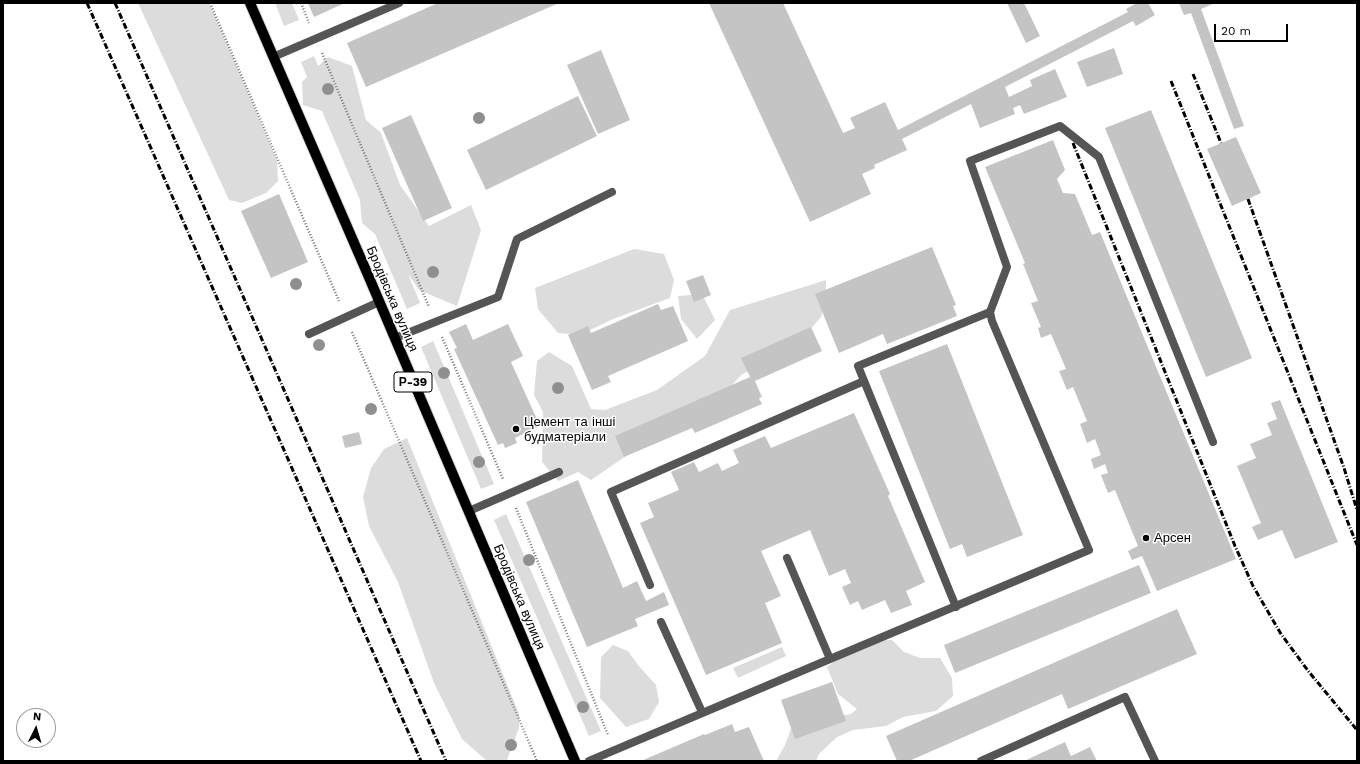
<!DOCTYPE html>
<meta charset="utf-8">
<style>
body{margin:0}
#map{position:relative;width:1360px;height:764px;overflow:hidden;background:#fff;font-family:"Work Sans",sans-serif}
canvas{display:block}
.frame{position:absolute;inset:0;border:4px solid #000;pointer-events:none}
.north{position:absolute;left:16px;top:708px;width:40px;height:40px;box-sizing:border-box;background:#fff;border:1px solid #999;border-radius:50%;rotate:5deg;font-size:11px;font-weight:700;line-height:16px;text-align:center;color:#000}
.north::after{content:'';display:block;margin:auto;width:14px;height:18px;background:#000;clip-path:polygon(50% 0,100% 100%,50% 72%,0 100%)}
.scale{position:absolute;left:1214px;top:24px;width:74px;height:18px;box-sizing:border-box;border:2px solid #000;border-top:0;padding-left:5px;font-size:12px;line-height:14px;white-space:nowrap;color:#000;-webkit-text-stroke:3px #fff;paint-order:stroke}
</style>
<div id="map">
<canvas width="1360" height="764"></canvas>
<div class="frame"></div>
<div class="north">N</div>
<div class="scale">20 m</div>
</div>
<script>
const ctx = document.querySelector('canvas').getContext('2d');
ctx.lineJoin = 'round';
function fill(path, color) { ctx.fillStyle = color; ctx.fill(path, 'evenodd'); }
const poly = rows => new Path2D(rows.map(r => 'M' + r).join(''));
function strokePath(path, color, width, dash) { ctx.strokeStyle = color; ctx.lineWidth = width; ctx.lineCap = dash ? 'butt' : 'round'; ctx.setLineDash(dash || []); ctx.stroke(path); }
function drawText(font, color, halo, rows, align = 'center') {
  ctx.font = font + ' "Work Sans",sans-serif'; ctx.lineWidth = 3; ctx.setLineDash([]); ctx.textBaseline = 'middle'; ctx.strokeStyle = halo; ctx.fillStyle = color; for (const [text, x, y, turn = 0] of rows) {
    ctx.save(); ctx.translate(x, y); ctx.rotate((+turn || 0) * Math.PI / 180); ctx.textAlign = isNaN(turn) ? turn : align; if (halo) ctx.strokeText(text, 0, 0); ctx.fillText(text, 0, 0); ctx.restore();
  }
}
fill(poly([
 [138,3,209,3,277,160,278,181,266,193,242,203,229,200],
 [275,3,292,3,299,20,284,26],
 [314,56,318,66,328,57,352,66,366,120,381,133,400,185,429,226,471,205,481,230,457,306,419,290,408,274,420,303,407,309,375,234,362,223,360,200,322,111,303,105,302,82,307,77,301,62],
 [634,249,664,254,674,280,670,298,613,319,580,335,558,333,538,309,535,288],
 [826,280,826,300,821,317,798,343,741,375,719,400,648,441,591,480,578,472,558,481,542,462,543,412,534,395,537,361,549,352,572,366,591,409,605,410,657,390,705,356,730,310],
 [702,294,715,320,697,339,681,319,678,296],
 [433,341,494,484,481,489,421,347],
 [407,438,519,714,519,728,507,760,487,761,462,739,434,683,398,582,369,526,363,497,371,468,384,449],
 [506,514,601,731,589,736,494,520],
 [892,640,904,652,920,658,940,658,952,678,953,696,936,711,903,717,886,726,853,730,837,737,819,754,816,761,776,761,785,745,801,702,829,718,851,714,857,709,838,694,827,667,853,647,866,641],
 [613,645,628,651,638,665,656,685,659,702,649,719,626,727,600,698,601,657],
 [782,647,786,656,738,678,733,668]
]), '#dcdcdc');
fill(poly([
 [308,3,345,3,314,17],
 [438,3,559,3,366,87,347,43],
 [709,3,783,3,843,133,855,128,850,118,885,102,898,130,1128,12,1126,9,1137,3,1148,3,1155,15,1136,26,1133,21,1005,87,1009,97,1032,86,1030,80,1055,69,1067,97,1024,114,1020,105,1013,108,1015,114,980,128,971,104,902,139,907,150,874,165,875,168,862,174,871,194,810,222],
 [1007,3,1024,3,1040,36,1026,43],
 [1179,3,1215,3,1201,9,1244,126,1234,129,1191,13,1184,15],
 [1114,48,1123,74,1087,87,1077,62],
 [601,50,630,120,598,134,567,65],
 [578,96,597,136,486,190,467,150],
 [1151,110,1252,358,1206,377,1105,128],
 [411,115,452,208,423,221,382,128],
 [1236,137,1261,193,1232,206,1207,149],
 [1053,140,1065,170,1057,179,1063,193,1075,194,1092,235,1100,232,1236,559,1157,591,1142,556,1132,560,1128,551,1138,546,1115,490,1108,493,1101,475,1108,473,1105,464,1094,469,1091,459,1101,455,1095,439,1087,443,1080,424,1087,421,1073,387,1067,390,1059,371,1066,369,1051,334,1041,338,1038,328,1041,327,1031,303,1038,301,1023,264,1025,263,985,167],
 [279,194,308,262,271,278,241,211],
 [932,247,956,305,953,306,957,316,887,344,883,334,839,353,815,294],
 [703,275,711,295,694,302,686,281],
 [658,304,661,310,673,306,688,341,608,376,611,382,592,390,568,335,588,326,591,333],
 [466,324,473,340,508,324,523,356,511,362,540,426,515,438,517,443,505,448,503,443,498,445,454,349,457,348,449,332],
 [811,327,822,351,755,381,762,397,759,398,762,404,695,433,692,428,624,457,615,436,750,377,741,358],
 [947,344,1023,535,967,557,962,544,950,549,879,371],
 [1280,400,1338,542,1295,559,1282,530,1258,540,1252,527,1261,523,1237,466,1256,458,1250,444,1272,435,1267,423,1277,419,1271,403],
 [854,413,890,494,888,496,925,582,906,591,912,605,891,613,885,600,862,610,858,601,850,605,842,587,851,583,845,569,829,576,810,530,761,551,781,596,765,603,782,643,706,675,640,523,654,517,648,503,679,490,671,472,694,462,699,472,718,463,722,471,739,463,733,450,765,436,771,448],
 [359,432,362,444,345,448,342,436],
 [578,480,623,588,637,581,646,601,664,592,669,605,635,619,638,626,587,647,526,502],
 [1139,565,1151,593,955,673,944,645],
 [1177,609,1197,654,1068,709,1062,694,909,761,897,761,886,736],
 [832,682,846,721,795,739,781,700],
 [732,724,735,732,749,727,764,761,641,761,704,734,705,735],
 [1065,742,1071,756,1090,747,1097,761,1024,761]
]), '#c4c4c4');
const primary = poly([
 [250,3,368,275,575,761]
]);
strokePath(primary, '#dbdbdb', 12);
strokePath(poly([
 [210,3,339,301],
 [301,3,309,23],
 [322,53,429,307],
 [352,332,537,761],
 [442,337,503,479],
 [516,508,608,735]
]), '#777', 2.5, [1, 2]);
strokePath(poly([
 [273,57,399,3],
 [309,334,379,302],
 [395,338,498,297,517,239,612,192],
 [469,511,559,472],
 [650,585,611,492,864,381],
 [956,607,858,366,990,312],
 [661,622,702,712],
 [830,659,1089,550,992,321,990,312,1007,267,970,161,1060,126,1099,157,1213,442],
 [589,761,830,659,787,558],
 [981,761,1125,697,1155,761]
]), '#555', 8);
strokePath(primary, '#000', 10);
strokePath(poly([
 [87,3,421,761],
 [115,3,446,761],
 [1193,74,1221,143],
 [1171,81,1357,545],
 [1073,143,1235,546,1253,586,1281,634,1309,672,1357,730],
 [1248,199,1344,468,1357,510]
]), '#000', 3, [6, 2, 1, 2]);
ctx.fillStyle = '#8f8f8f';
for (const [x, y] of [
 [328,89],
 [479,118],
 [433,272],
 [296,284],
 [319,345],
 [444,373],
 [558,388],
 [371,409],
 [479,462],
 [529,560],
 [583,707],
 [511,745]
]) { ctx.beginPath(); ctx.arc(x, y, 6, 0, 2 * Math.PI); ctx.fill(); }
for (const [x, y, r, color] of [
 [516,429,4,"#000"],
 [1146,538,4,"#000"]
]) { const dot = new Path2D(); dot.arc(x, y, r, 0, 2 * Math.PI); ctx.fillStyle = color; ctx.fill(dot); strokePath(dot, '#fff', 1.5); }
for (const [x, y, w] of [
 [413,382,38]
]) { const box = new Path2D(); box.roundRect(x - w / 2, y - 10, w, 20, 3); ctx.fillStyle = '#fff'; ctx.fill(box); strokePath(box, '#000', 1); }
drawText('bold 12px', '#000', null, [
 ["Р-39",413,382]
]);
drawText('13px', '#000', '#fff', [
 ["Бродівська вулиця",392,299,67],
 ["Бродівська вулиця",519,597,67]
]);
drawText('13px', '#000', '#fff', [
 ["Цемент та інші",524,422],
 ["будматеріали",524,437],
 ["Арсен",1154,538]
], 'left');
</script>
